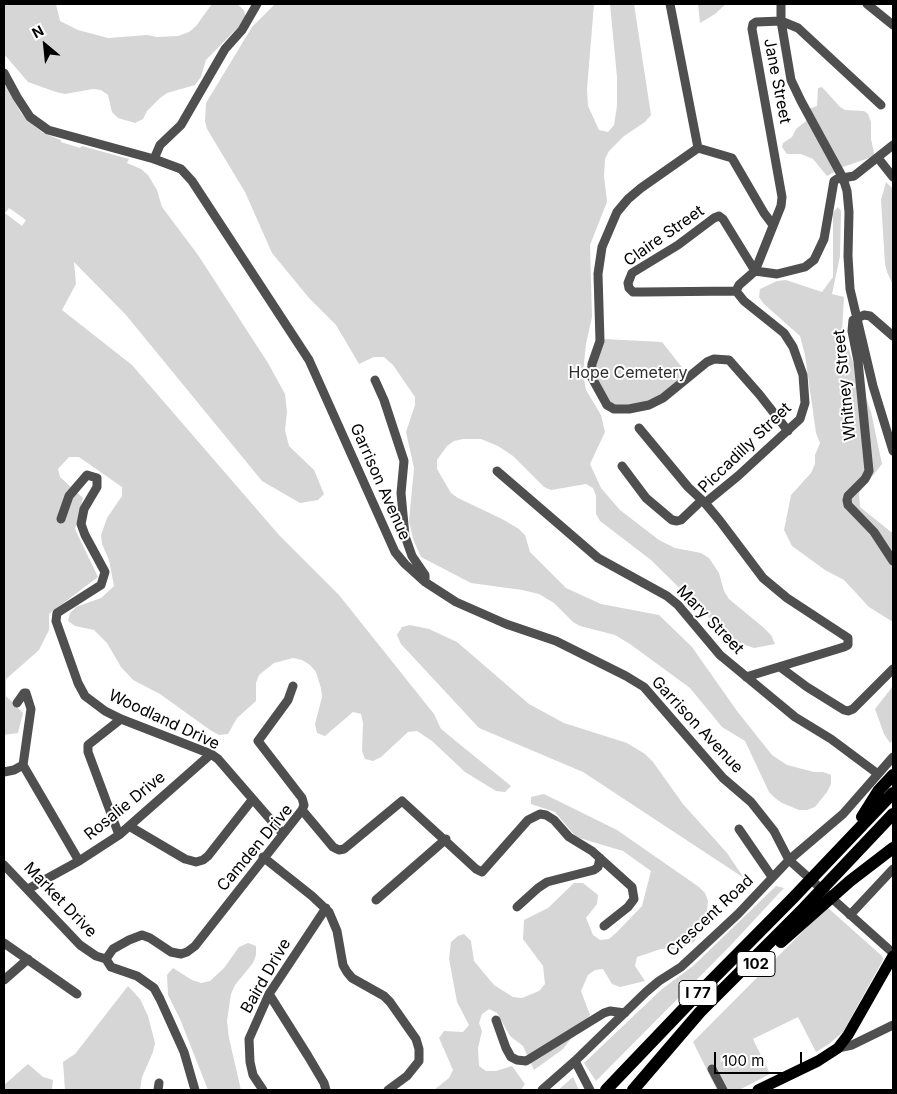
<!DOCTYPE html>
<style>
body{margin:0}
#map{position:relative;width:897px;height:1094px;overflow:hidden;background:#fff;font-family:Inter,sans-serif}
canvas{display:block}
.frame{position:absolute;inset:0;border:5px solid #000;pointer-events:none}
.north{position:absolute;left:20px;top:20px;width:50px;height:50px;-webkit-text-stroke:4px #fff;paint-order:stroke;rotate:332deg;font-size:14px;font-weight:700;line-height:20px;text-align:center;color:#000}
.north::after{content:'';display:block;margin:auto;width:18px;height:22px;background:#000;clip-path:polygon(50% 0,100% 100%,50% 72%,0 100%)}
.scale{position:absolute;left:714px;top:1052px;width:88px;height:22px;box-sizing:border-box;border:2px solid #000;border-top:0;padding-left:6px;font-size:15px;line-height:18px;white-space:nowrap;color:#000;-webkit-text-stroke:4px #fff;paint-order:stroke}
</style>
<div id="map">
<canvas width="897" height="1094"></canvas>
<div class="frame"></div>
<div class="north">N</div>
<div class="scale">100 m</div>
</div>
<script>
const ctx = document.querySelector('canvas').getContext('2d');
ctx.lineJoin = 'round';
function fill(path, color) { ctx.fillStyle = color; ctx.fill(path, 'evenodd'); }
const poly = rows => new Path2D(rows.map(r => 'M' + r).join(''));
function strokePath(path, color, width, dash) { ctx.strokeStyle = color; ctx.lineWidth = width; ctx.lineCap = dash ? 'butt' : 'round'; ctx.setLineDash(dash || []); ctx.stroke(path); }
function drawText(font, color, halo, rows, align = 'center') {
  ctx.font = font + ' Inter,sans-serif'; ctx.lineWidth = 4; ctx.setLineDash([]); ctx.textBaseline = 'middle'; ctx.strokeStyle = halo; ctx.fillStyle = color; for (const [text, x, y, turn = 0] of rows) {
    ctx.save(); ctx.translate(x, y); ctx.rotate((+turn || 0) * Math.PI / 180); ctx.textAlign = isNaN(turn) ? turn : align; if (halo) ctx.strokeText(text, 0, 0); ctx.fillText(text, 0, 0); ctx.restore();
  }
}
fill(poly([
 [4,4,56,4,60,21,78,30,108,38,147,35,157,37,178,36,189,32,196,26,212,4,237,4,244,10,246,19,206,60,201,77,195,85,167,93,160,98,147,111,143,119,135,123,118,118,112,112,108,95,101,90,93,89,65,94,56,92,28,82,4,54],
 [275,4,594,4,587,89,588,106,599,130,608,132,614,125,617,106,617,77,610,4,634,4,651,115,645,122,624,136,609,151,605,159,604,176,607,202,590,245,592,317,586,344,583,373,586,390,601,415,605,432,590,464,601,488,620,510,659,540,675,548,701,553,709,558,719,573,724,591,729,599,764,628,771,635,775,644,754,648,737,642,730,638,651,560,600,521,596,514,596,496,593,488,586,484,551,490,544,487,513,456,498,446,481,439,463,439,454,441,447,446,437,460,437,469,451,493,458,498,502,519,519,529,525,535,530,552,566,588,601,604,659,615,692,647,737,711,772,755,787,765,814,772,823,772,831,775,831,784,827,792,815,807,807,810,799,810,782,803,775,798,769,792,745,741,722,727,690,688,630,644,615,635,580,626,573,622,554,603,539,594,522,590,471,583,421,557,413,539,409,521,414,468,406,432,415,405,415,397,393,365,384,357,374,357,359,364,336,325,309,298,272,253,245,192,207,129,205,121,206,103,226,70,252,27],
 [698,4,726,4,715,14,700,23],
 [4,83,21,113,33,125,43,133,61,140,61,142,80,148,82,146,129,159,127,163,141,169,148,175,157,190,162,207,198,255,268,363,285,394,287,412,285,430,289,446,314,470,324,494,318,500,300,503,262,481,126,315,74,262,76,284,62,310,132,365,279,535,339,595,434,714,441,729,511,786,505,792,496,791,465,772,432,741,417,731,408,732,381,757,373,761,365,759,362,751,363,723,361,714,353,712,325,736,317,733,315,724,322,697,321,688,316,672,310,665,302,660,293,658,274,663,259,675,256,683,256,701,237,718,228,734,219,735,210,730,160,694,133,680,121,667,107,643,94,630,75,626,68,621,70,613,76,607,101,598,114,586,109,560,102,544,101,535,107,518,122,496,122,487,79,457,69,457,58,469,60,477,83,498,75,529,98,577,49,614,49,630,39,650,6,679,6,696,23,713,18,733,4,735],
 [9,208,26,220,22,226,5,213],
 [822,87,840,107,845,110,864,111,868,114,871,122,871,139,874,153,873,157,869,158,843,167,827,176,813,159,801,154,787,154,782,147,783,143,792,137,796,129,806,121,808,109,817,106,818,88],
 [886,182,893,189,893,285,887,272,885,264,881,200],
 [838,207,841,211,840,256,832,294,844,297,842,331,871,412,882,464,859,493,860,507,891,532,893,532,893,622,869,607,844,580,825,570,792,546,784,530,791,495,811,473,815,464,815,455,820,443,816,433,805,355,800,336,764,304,759,297,760,289,777,281,786,280,822,292,833,277,833,213],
 [605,339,662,342,688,375,649,403,623,407,612,404,607,401,594,376,596,361],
 [410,625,429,629,457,642,529,704,564,723,627,743,645,754,653,762,683,804,727,853,744,878,583,772,479,728,401,644,397,635,402,627],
 [893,686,893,740,890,743,884,734,875,709],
 [544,794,617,830,699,887,705,893,708,901,706,919,694,942,679,949,661,949,637,957,635,966,645,981,620,987,612,984,603,969,595,970,588,975,581,991,590,1015,563,1049,534,1070,523,1046,510,1036,497,1013,489,1009,482,1014,479,1023,482,1031,478,1048,479,1066,486,1071,496,1071,512,1066,525,1084,521,1090,434,1090,449,1078,453,1070,439,1038,444,1031,463,1032,469,1025,457,1002,449,959,451,942,458,936,464,934,471,941,474,961,494,985,513,997,522,998,539,991,545,984,543,966,523,939,524,920,548,908,574,883,583,883,598,895,597,904,586,918,593,935,600,940,609,939,616,933,642,906,651,871,623,851,576,837,555,812,531,804,531,797],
 [776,886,784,888,731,945,596,1081,584,1063,662,989,693,966],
 [827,907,882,956,883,960,843,1032,829,1044,816,1052,798,1017,753,1039,770,1074,739,1090,717,1090,693,1042],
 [248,943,256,946,256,955,253,963,235,985,231,994,227,1021,229,1038,241,1090,208,1090,180,1019,168,995,167,975,173,968,192,980,201,983,210,981,224,968,239,947],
 [128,986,140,999,148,1016,155,1043,153,1052,142,1077,140,1090,65,1090,63,1062,75,1054],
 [28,1064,43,1077,53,1080,52,1090,4,1090,4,1085],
 [573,1077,579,1090,558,1090]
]), '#d6d6d6');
strokePath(poly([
 [670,4,698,148],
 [781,4,781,21,791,80,801,101,843,178,847,191,849,212,848,256,850,289,873,386,893,451],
 [867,4,893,25],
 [4,73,17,97,30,117,48,130,154,159,181,169,192,181,309,360,395,552,405,564,425,582,456,602,506,624,556,641,626,676,644,687,723,778,751,802,774,831,789,860,893,953],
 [698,148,641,188,628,199,617,212,602,247,598,274,600,341,592,364,591,376,607,405,614,409,629,409,649,405,663,398,707,362,714,359,729,360,759,394,788,431],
 [698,148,732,158,764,213,773,225],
 [878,158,893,177],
 [154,159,160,145,181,125,225,49,242,30,257,4],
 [736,291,643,292,633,292,629,288,628,283,632,273,678,245,714,218,719,216,723,219,755,271,777,274,805,267,814,260,824,239,834,181,837,179,854,176,893,145],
 [736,291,739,285,755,271,781,206,782,197,752,29,753,24,756,22,781,21,798,28,881,105],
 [893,336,870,316,864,315,853,320,852,331,858,361,869,471,865,479,848,496,847,500,848,505,874,532,893,561],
 [375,380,384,400,404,461,401,493,405,536,412,556,425,575,425,582],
 [639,428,688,487,705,503,720,521,763,578,787,598,848,638,848,645,844,647,746,677],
 [622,466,646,498,672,520,677,521,681,520,701,501],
 [497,471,598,558,667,596,678,605,720,655,795,717,831,739,878,774],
 [705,503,738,476,800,419,805,403,803,375,793,347,784,333,744,301,736,291],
 [61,519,69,496,87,475,97,478,97,487,84,509,81,524,85,535,105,572,101,585,57,613,56,621,78,683,85,696,105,711,121,719,211,754,218,759,283,834],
 [780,667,807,687,844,710,848,711,853,709,893,669],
 [293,686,288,700,258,741,302,798,304,805,302,810],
 [17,703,24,693,26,693,31,709,23,765,79,861],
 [4,772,14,770,23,765],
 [302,810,333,847,339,850,344,849,402,801,476,869,482,872,528,820,540,814,546,815,554,820,569,837,592,851,632,887,634,899,628,907,604,926],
 [129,826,185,859,196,862,203,860,208,856,252,800],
 [739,829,772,877],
 [119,835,88,752,88,745,121,719],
 [263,857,312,896,329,912,337,931,343,965,347,972,352,978,384,996,390,1002,416,1039,419,1049,419,1061,407,1076,388,1090],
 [4,865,80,945,96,956,106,959,111,967,137,976,154,988,160,999,184,1052,195,1090],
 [28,889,79,861,119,835,211,754],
 [376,900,446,839],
 [517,907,538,888,547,882,594,870,598,867,600,858],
 [850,915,893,869],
 [4,943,77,994],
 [106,959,113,949,129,940,142,935,150,938,171,952,181,954,187,952,195,946,302,810],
 [4,980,28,959],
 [269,994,308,1056,324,1083,326,1090],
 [496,1020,506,1048,511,1057,517,1060,526,1061,604,1013,610,1011,625,1013],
 [838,1048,852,1045,893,1025],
 [575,1061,590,1090],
 [712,1069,723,1090],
 [158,1090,159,1083],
 [263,1090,253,1075,250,1062,249,1039,269,994,326,908],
 [542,1090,575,1061,646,992,659,981,681,967,738,914,789,860,843,814,893,757]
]), '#4f4f4f', 9);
strokePath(poly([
 [758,1090,818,1061,838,1048,848,1035,893,956]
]), '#000', 11);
strokePath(poly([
 [862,817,879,790,893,775],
 [781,942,850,881,893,848],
 [606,1090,692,1000,793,898,893,793],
 [633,1090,700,1012,804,908,893,814]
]), '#000', 12);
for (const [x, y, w] of [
 [756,964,38],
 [698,993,38]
]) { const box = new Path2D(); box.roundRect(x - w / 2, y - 12.5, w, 25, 4); ctx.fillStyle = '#fff'; ctx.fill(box); strokePath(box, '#000', 1); }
drawText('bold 15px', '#000', null, [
 ["102",756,964],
 ["I 77",698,993]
]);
drawText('16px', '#000', '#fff', [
 ["Jane Street",777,81,79],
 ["Claire Street",664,236,-35],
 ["Whitney Street",845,385,-96],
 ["Piccadilly Street",745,448,-44],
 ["Garrison Avenue",380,482,66],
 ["Mary Street",710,620,46],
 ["Woodland Drive",164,720,25],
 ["Garrison Avenue",697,725,47],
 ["Rosalie Drive",125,806,-39],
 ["Camden Drive",255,848,-50],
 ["Market Drive",60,900,46],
 ["Crescent Road",710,916,-43],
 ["Baird Drive",266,976,-60]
]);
drawText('16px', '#2d2d2d', '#fff', [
 ["Hope Cemetery",628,373]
]);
</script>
